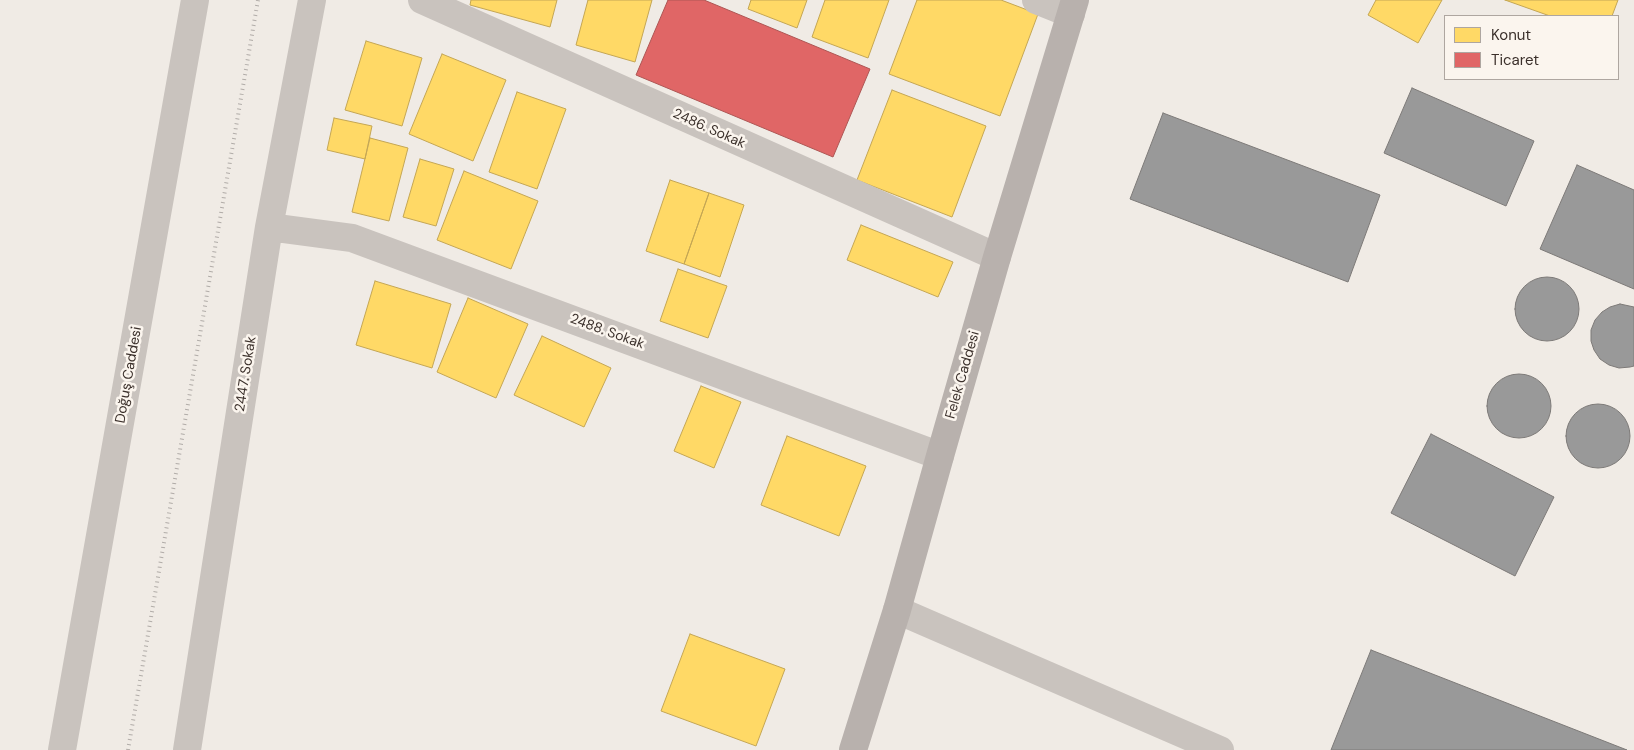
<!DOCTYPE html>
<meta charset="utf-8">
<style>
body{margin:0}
#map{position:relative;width:1634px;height:750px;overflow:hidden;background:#f0ebe5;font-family:"DM Sans",sans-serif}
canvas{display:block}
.legend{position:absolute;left:1444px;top:15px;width:175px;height:65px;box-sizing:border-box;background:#fbf5ee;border:1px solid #aea6a0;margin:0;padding:6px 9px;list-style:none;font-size:15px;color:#3b302b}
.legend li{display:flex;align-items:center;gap:10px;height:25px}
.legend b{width:25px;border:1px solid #aea6a0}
</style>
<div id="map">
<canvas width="1634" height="750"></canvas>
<ul class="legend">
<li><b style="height:14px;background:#ffd966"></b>Konut</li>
<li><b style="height:14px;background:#e06666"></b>Ticaret</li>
</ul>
</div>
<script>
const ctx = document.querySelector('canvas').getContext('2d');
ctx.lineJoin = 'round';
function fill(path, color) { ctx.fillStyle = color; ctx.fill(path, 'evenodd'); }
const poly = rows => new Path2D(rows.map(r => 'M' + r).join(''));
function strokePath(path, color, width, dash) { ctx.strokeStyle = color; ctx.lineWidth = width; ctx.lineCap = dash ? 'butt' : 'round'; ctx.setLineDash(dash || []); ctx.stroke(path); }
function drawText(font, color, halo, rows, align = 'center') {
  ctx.font = font + ' "DM Sans",sans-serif'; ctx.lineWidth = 5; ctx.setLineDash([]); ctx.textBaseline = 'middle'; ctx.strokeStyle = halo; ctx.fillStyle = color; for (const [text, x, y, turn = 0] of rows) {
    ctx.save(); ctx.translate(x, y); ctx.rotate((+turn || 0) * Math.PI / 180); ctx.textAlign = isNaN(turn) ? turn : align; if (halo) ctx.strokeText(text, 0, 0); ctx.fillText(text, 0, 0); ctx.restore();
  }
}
const homes = poly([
 [471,0,557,0,550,27,470,5,471,0],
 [588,0,652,0,635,62,576,45,588,0],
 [751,0,807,0,797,28,748,9,751,0],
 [825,0,889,0,868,58,812,37,825,0],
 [917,0,1001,0,1038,14,1000,116,889,74,917,0],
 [1376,0,1442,0,1418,43,1368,15,1376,0],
 [1505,0,1618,0,1612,16,1550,16,1505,0],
 [366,41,422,58,402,126,345,110,366,41],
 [442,54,506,80,473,161,409,134,442,54],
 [892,90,986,126,952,217,857,180,892,90],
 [517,92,566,109,537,189,489,172,517,92],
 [334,118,372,126,365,159,327,150,334,118],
 [370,138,408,148,389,221,352,212,370,138],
 [420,159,454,169,436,226,403,217,420,159],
 [464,171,538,201,511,269,437,240,464,171],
 [670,180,709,193,684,264,646,251,670,180],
 [709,193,744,205,720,277,684,264,709,193],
 [861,225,953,262,938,297,847,260,861,225],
 [678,269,727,286,708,338,660,321,678,269],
 [375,281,451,304,432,368,356,345,375,281],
 [468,298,528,324,496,398,437,372,468,298],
 [542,336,611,368,584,427,514,395,542,336],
 [701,386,741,402,714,468,674,451,701,386],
 [787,436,866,466,839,536,761,505,787,436],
 [690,634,785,669,756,746,661,711,690,634]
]);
fill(homes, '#ffd966');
strokePath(homes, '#c4a654', 1);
const shops = poly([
 [668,0,704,0,870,69,833,157,636,75,668,0]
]);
fill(shops, '#e06666');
strokePath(shops, '#ae5654', 1);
const industry = poly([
 [1412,88,1534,141,1506,206,1384,153,1412,88],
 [1163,113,1380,195,1348,282,1130,199,1163,113],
 [1577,165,1634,190,1634,289,1540,249,1577,165],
 '1515 309a32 32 0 1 1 64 0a32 32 0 1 1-64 0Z',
 [1620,304,1634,307,1634,366,1630,367,1619,368,1609,365,1600,359,1594,350,1591,341,1591,330,1595,320,1602,312,1610,307,1620,304],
 '1487 406a32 32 0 1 1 64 0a32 32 0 1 1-64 0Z',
 '1566 436a32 32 0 1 1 64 0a32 32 0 1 1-64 0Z',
 [1431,434,1554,497,1515,576,1391,513,1431,434],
 [1371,650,1627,750,1331,750,1371,650]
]);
fill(industry, '#999');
strokePath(industry, '#7d7a78', 1);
strokePath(poly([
 [422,0,997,257],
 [1036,0,1071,14],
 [269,227,352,238,940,456],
 [897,610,1220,750],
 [62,750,195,0],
 [187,750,269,227,312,0]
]), '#c9c3be', 28);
strokePath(poly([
 [853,750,897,610,940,456,997,257,1075,0]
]), '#b8b1ad', 28);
strokePath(poly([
 [128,750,258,0]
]), '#b1aca8', 4, [1, 4]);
drawText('14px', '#3b302b', '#fbf5ee', [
 ["2486. Sokak",709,129,24],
 ["2488. Sokak",607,332,20],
 ["2447. Sokak",246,374,-81],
 ["Doğuş Caddesi",129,375,-80],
 ["Felek Caddesi",963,375,-74]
]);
</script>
